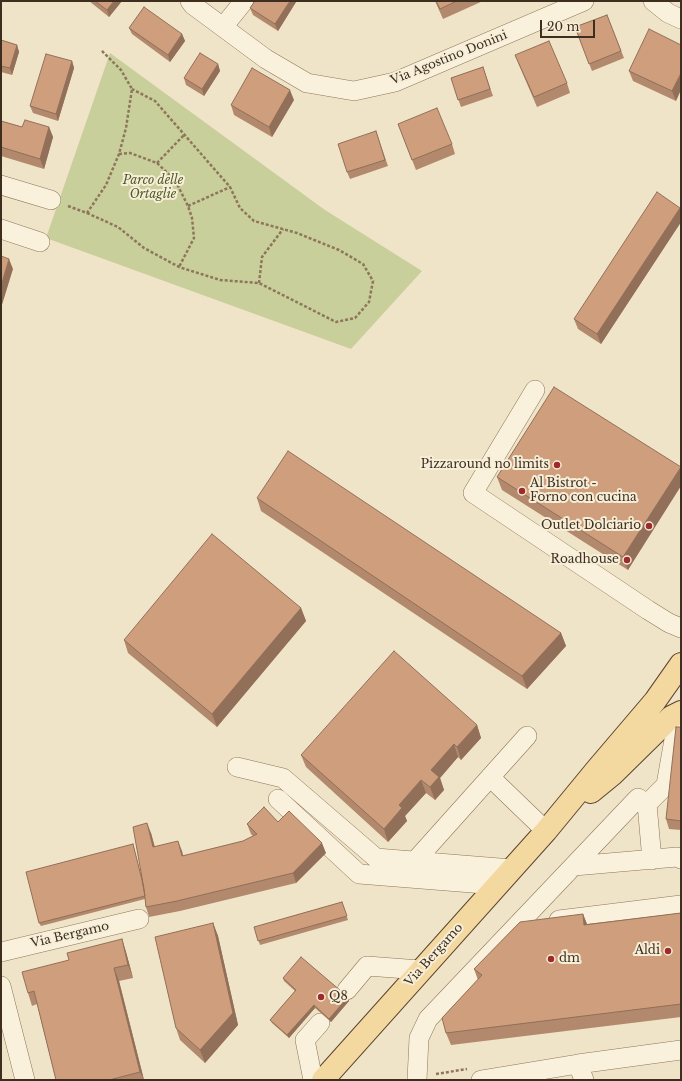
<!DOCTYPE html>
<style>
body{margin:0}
#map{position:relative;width:682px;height:1081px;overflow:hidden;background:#f0e4c8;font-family:"Libre Baskerville",serif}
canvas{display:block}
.frame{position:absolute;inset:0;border:2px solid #3d2e20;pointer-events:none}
.scale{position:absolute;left:540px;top:20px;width:55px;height:18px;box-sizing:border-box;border:2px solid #3d2e20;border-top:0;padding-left:5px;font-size:12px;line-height:14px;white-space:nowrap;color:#3d2e20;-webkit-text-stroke:3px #f7eed8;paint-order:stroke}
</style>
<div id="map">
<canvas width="682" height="1081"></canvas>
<div class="frame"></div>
<div class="scale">20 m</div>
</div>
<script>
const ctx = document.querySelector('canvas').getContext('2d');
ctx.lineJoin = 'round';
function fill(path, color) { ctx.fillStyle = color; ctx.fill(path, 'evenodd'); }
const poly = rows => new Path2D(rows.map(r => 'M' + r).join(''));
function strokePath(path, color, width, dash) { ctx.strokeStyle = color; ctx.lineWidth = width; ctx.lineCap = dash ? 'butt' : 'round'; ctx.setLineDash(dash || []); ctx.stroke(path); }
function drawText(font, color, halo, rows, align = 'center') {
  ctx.font = font + ' "Libre Baskerville",serif'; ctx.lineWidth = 4; ctx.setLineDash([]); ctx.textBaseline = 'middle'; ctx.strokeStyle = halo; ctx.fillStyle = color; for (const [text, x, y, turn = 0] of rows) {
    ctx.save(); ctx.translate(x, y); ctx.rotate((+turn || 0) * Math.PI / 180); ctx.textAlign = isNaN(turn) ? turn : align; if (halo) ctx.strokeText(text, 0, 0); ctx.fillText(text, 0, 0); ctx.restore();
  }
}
fill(poly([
 [110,53,325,210,422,271,351,349,46,238]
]), '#c9cf9b');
const minor = poly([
 [190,1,193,5,266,59,307,83,354,91,395,82,584,1],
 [653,1,668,13,681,19],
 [223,27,244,1],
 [1,185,51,200],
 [1,229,40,242],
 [535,390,473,493,648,610,669,623,681,628],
 [237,767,283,778,376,858,512,869],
 [490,777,546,831],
 [278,799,359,874,497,885],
 [647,804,666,785,675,734,681,729],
 [415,861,527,736],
 [574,866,677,857,681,859],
 [559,920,681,905],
 [1,952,139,919],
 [1,986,25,1080],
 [347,990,367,966,420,970],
 [578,1064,681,1050],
 [313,1080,305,1040,320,1023],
 [417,1080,419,1038,428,1019,638,798,647,804,652,860],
 [481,1080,578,1064,584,1080]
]);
const major = poly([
 [591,792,613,774,671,717,681,712],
 [323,1080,546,831,597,769,655,701,681,664]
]);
strokePath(minor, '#8d765c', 20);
strokePath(major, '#5b4430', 24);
strokePath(poly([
 [119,154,130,153,157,163,175,180,188,206,192,218,194,238,179,267],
 [157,163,184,135],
 [68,206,87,213,106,185,119,154,126,128,132,89,121,70,101,50],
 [188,206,230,187],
 [87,213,118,227,144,248,179,267,220,280,259,283,336,322,355,318,369,302,373,281,363,264,339,250,297,233,254,221,240,208,230,187,155,101,132,89],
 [259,283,262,257,283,229],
 [436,1074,467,1069]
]), '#8d765c', 2.5, [3, 2]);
strokePath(minor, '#faf1dc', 19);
strokePath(major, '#f3d9a0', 22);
fill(poly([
 [89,1,122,1,109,17],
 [435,1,483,1,443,19],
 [296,2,278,31,253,15,250,8],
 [607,15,624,58,592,71,575,27],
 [129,28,182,34,185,41,170,62,132,34],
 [1,40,17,45,19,52,12,75,1,72],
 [681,45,676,101,633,81,629,71],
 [515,55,567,83,570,93,537,107,519,65],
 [72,61,74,68,58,121,33,113,30,106],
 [218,64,220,71,204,96,186,85,184,78],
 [483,67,493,96,461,107,451,78],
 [294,100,272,137,234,115,231,105],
 [1,121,22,127,49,127,53,137,44,169,1,156],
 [398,124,452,144,455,154,416,170],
 [376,131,388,166,350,179,347,172],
 [680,208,681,210,681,222,601,344,578,329,574,319],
 [681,467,628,570,502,490,497,477],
 [257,498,561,633,566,646,527,689,261,511],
 [301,608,306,621,217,727,128,653,124,640],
 [477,725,481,738,461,760,458,757,440,778,444,790,435,800,426,793,405,816,407,821,388,842,306,767,301,755],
 [681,727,681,830,669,829,666,819],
 [278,822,326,853,296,883,180,911,149,917,146,907,145,899,41,926,39,923,133,844,141,875,151,833,155,847,182,851,183,856,243,841,253,836,251,834,247,824],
 [342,902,348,920,260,945,254,927],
 [681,913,681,1017,451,1045,446,1033,478,980,474,969,583,914,587,924],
 [213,923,218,936,238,1025,205,1063,180,1040,176,1028],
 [122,939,126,952,133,978,119,981,144,1080,56,1080,37,1004,32,1006,28,993,69,960],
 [283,978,348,997,349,1001,331,1022,315,1008,289,1038,272,1023,270,1020,295,991,284,981]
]), '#b2896c');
fill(poly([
 [114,1,122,1,109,17,107,10],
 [290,1,295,1,296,2,278,31,275,24],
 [182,34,185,41,170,62,168,55],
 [17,45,19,52,12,75,10,68],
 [72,61,74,68,58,121,56,114],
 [218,64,220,71,204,96,202,89],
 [681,73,681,90,676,101,672,91],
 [290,90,294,100,272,137,269,127],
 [49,127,53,137,44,169,40,159],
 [680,208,681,210,681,222,601,344,597,334],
 [9,259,13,269,1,308,1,286],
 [681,467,681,486,628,570,623,557],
 [301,608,306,621,217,727,212,714],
 [561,633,566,646,527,689,522,676],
 [477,725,481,738,461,760,457,747],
 [454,744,458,757,440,778,444,790,435,800,430,787,431,770],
 [421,780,426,793,405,816,407,821,388,842,384,829,399,805],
 [147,823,151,833,157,857,153,847],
 [178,841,182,851,185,866,182,856],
 [322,843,326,853,296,883,293,873],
 [583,914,588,927,584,925],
 [213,923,218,936,238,1025,205,1063,200,1050],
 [122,939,126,952,133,978,128,965],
 [114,968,119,981,144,1080,140,1072],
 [348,997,349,1001,331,1022,329,1019],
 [314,1005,315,1008,289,1038,287,1035]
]), '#916f58');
const building = poly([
 [95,1,114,1,107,10,95,1],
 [255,1,290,1,275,24,250,8,255,1],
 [436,1,457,1,440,9,436,1],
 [144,7,182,34,168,55,129,28,144,7],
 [607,15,621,51,589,64,575,27,607,15],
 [649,29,681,45,681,73,672,91,629,71,649,29],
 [1,40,17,45,10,68,1,66,1,40],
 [549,41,567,83,534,97,515,55,549,41],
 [200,53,218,64,202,89,184,78,200,53],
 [46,54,72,61,56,114,30,106,46,54],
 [483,67,490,89,458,100,451,78,483,67],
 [252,68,290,90,269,127,231,105,252,68],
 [437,108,452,144,412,160,398,124,437,108],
 [25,120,49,127,40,159,1,147,1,121,22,127,25,120],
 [376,131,385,160,347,172,338,144,376,131],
 [657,192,680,208,597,334,574,319,657,192],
 [1,256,9,259,1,286,1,256],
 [554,387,681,467,623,557,497,477,554,387],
 [288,451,561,633,522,676,257,498,288,451],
 [212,534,301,608,212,714,124,640,212,534],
 [394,651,477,725,457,747,454,744,431,770,439,777,430,787,421,780,399,805,402,808,384,829,301,755,394,651],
 [676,727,681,727,681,821,666,819,676,727],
 [264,807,278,822,289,811,322,843,293,873,177,901,146,907,144,889,133,827,147,823,153,847,178,841,182,856,243,841,257,834,247,824,264,807],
 [133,844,142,880,145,896,39,923,26,872,133,844],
 [342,902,347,916,258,941,254,927,342,902],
 [681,913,681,1004,446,1033,442,1018,482,975,474,969,520,922,583,914,584,925,681,913],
 [213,923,233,1013,200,1050,176,1028,155,937,213,923],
 [122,939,128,965,114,968,140,1072,109,1080,56,1080,34,991,28,993,22,972,69,960,67,953,122,939],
 [301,957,348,997,329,1019,314,1005,287,1035,270,1020,296,990,283,978,301,957]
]);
fill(building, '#cf9f7d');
strokePath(building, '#916f58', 1);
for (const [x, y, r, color] of [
 [557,465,4,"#9e2a2b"],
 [522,491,4,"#9e2a2b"],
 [649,526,4,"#9e2a2b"],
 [627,560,4,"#9e2a2b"],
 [668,951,4,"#9e2a2b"],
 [551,959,4,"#9e2a2b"],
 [321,997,4,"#9e2a2b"]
]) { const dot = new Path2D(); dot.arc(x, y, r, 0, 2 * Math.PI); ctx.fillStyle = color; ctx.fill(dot); strokePath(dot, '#f7eed8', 1.5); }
drawText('12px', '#3d2e20', '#f7eed8', [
 ["Via Agostino Donini",449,58,-22],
 ["Via Bergamo",70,935,-13],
 ["Via Bergamo",434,955,-48]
]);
drawText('italic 12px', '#4d5a26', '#f7eed8', [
 ["Parco delle",153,181],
 ["Ortaglie",153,195]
]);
drawText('12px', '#3d2e20', '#f7eed8', [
 ["Pizzaround no limits",549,465],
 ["Al Bistrot -",530,484,"left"],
 ["Forno con cucina",530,498,"left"],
 ["Outlet Dolciario",641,526],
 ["Roadhouse",619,560],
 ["Aldi",660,951],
 ["dm",559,959,"left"],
 ["Q8",329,997,"left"]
], 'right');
</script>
